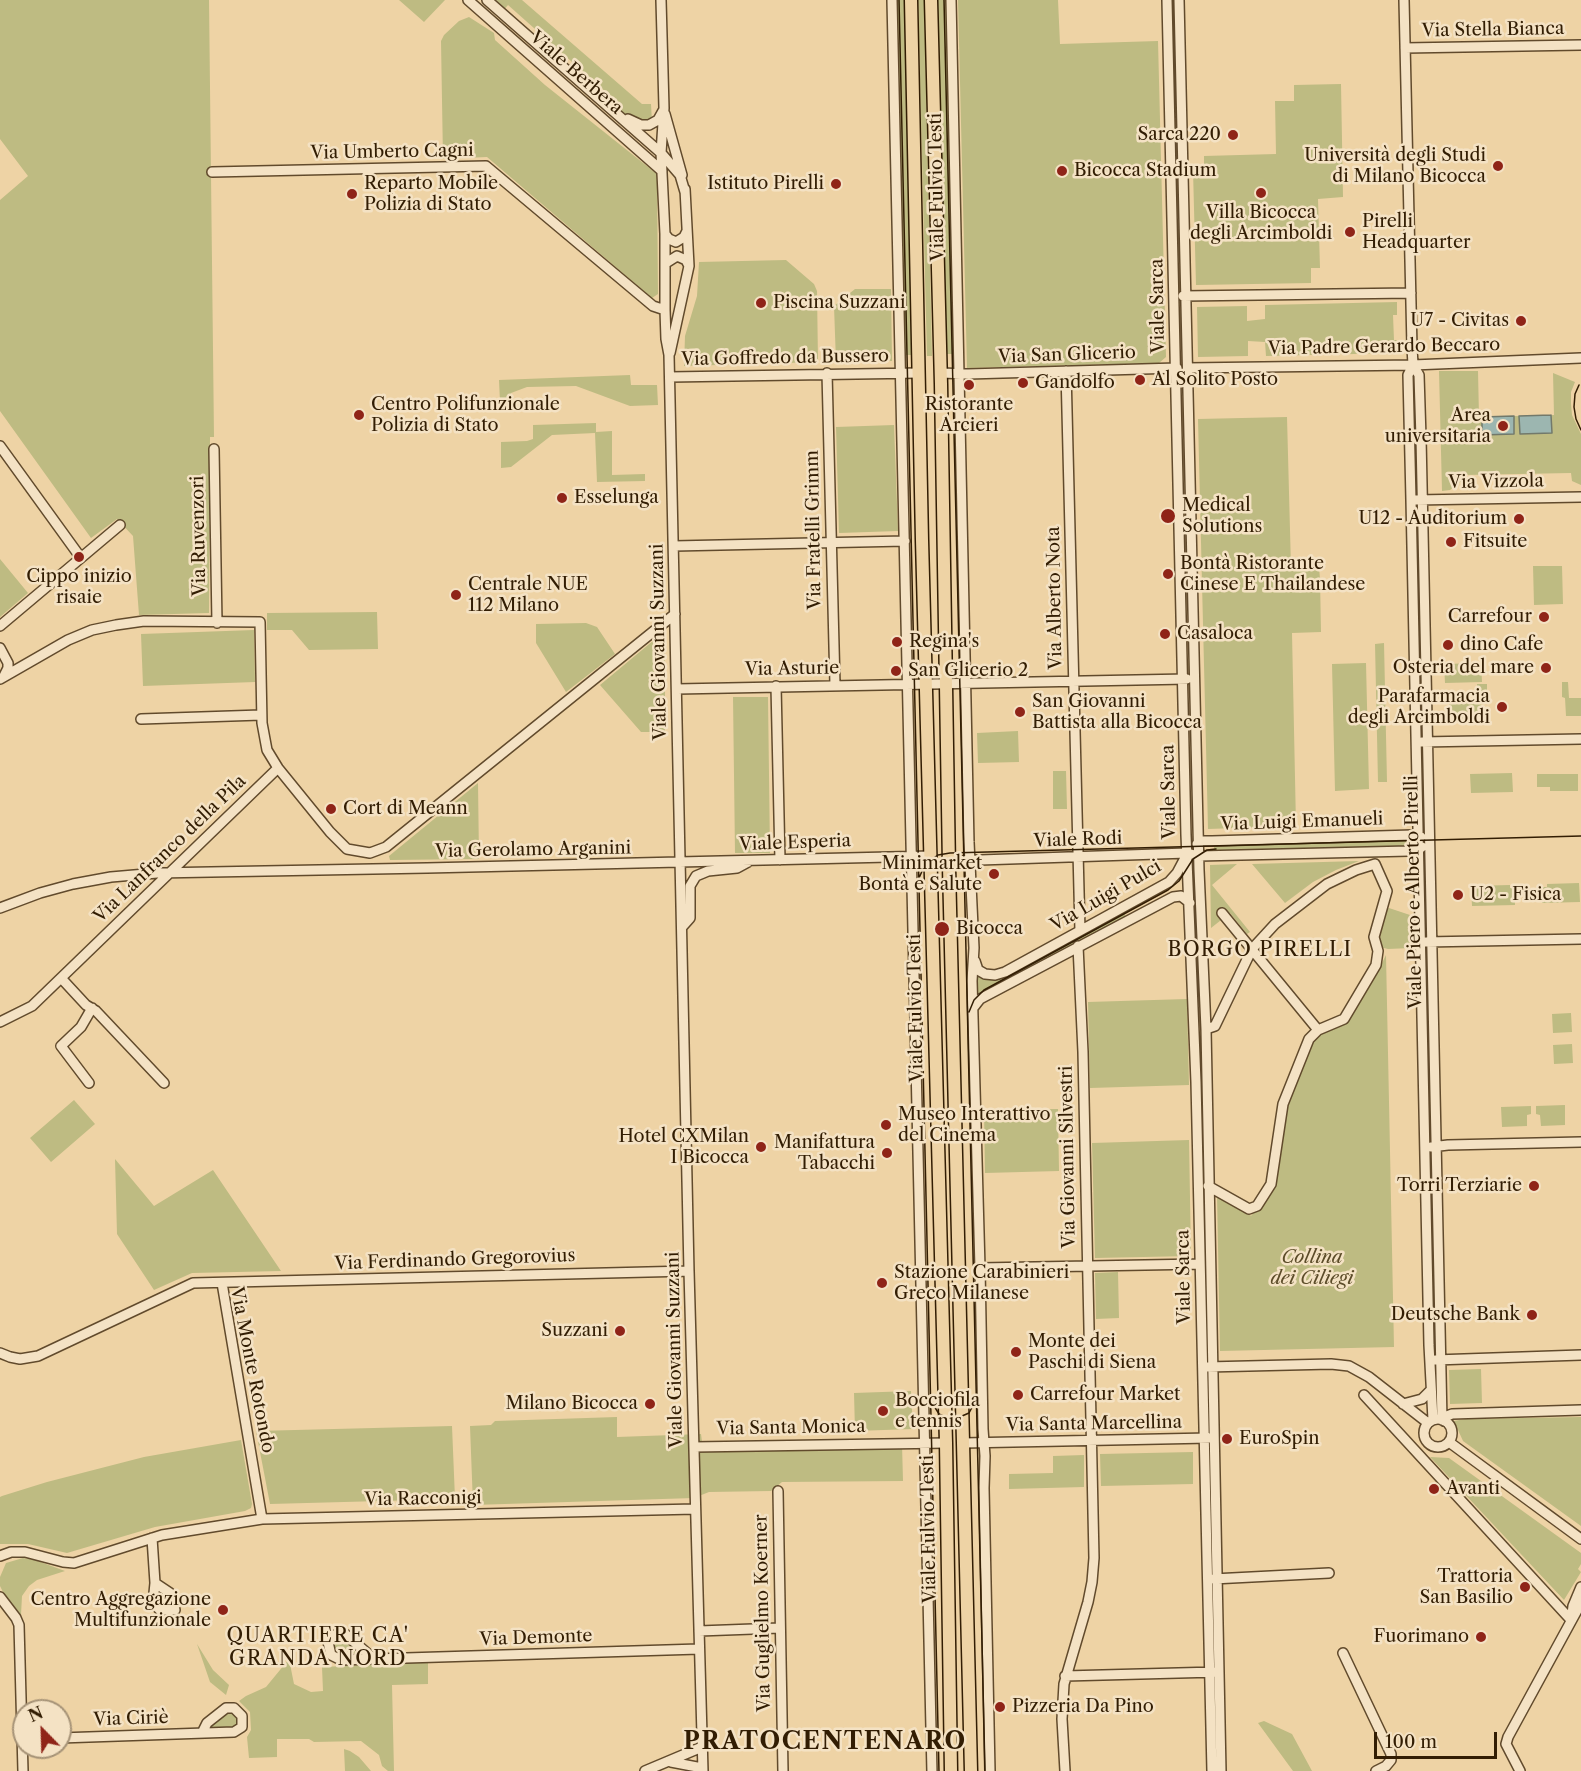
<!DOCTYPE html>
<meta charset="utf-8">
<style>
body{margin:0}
#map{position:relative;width:1581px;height:1771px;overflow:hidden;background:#eed3a5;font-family:"Libre Caslon Text",serif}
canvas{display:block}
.north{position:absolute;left:12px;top:1699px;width:60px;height:60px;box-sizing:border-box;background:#f4e2c4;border:2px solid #a69377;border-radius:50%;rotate:337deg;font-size:16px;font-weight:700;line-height:24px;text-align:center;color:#321d03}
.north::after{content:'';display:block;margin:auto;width:21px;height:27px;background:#8f2418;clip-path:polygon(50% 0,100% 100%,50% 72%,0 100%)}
.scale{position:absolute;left:1374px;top:1732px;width:123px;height:27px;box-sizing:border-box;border:3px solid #321d03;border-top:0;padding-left:8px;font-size:18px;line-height:21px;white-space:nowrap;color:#321d03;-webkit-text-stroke:4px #f4e2c4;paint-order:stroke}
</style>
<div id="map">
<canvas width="1581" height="1771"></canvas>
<div class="north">N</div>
<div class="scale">100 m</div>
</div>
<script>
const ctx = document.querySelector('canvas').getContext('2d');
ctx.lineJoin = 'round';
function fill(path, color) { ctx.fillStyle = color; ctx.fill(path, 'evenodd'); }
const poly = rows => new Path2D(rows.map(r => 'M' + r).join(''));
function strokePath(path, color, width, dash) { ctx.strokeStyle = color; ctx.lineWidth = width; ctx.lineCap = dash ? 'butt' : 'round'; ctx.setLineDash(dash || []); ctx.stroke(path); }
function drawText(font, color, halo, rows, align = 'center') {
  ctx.font = font + ' "Libre Caslon Text",serif'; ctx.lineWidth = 5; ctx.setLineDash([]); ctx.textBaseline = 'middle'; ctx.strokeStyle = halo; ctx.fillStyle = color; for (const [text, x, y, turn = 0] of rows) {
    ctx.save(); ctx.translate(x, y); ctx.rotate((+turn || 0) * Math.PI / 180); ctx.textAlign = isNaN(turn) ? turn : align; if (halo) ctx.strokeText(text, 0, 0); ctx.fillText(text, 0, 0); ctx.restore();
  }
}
fill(poly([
 [0,0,209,0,214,437,210,437,209,613,139,615,133,536,117,519,91,538,0,411,0,200,28,176,0,139],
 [399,0,445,0,424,22],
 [491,0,522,0,642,104,651,104,652,122,637,123,613,107,606,100,607,93,508,5,503,11],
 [896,0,906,0,914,355,903,355],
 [918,0,924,0,932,356,927,356],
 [937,0,947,0,956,354,946,354],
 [958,0,1058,0,1060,44,1158,41,1166,357,1159,363,967,368],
 [469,17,494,33,495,40,545,85,657,174,658,294,652,298,487,157,443,159,441,41,444,35,459,21],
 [1341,84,1343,197,1318,199,1320,268,1311,268,1311,283,1196,285,1193,170,1204,169,1204,156,1276,154,1275,101,1294,101,1294,85],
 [786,260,814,284,817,291,818,362,684,366,685,336,697,296,699,262],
 [855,289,891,289,892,361,836,362,834,306],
 [1397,302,1397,315,1393,315,1394,340,1397,340,1398,353,1266,356,1265,342,1248,341,1248,356,1198,357,1197,307,1247,306,1247,321,1265,319,1265,305],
 [1439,371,1478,371,1479,417,1554,415,1553,373,1575,382,1571,392,1571,404,1572,415,1581,434,1581,485,1572,481,1571,473,1465,475,1464,479,1450,490,1442,491],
 [630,375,631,385,657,385,658,405,630,406,576,386,527,387,511,393,511,402,500,402,499,380],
 [1287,417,1291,568,1319,567,1320,579,1321,632,1292,633,1296,826,1208,829,1198,419],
 [596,423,596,432,612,431,612,475,645,474,645,481,597,482,595,433,552,435,511,467,501,468,501,442,527,441,533,439,533,425],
 [894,425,898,531,839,533,836,427],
 [0,559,28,593,0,617],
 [1533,566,1562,566,1563,604,1534,605],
 [377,612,378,649,309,650,292,630,267,630,267,613],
 [586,623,597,627,615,654,566,692,536,643,536,624],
 [254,630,255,682,143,686,141,634],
 [660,635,665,637,665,732,641,732,600,685],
 [1384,643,1387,782,1378,782,1375,644],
 [1366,663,1369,789,1335,791,1332,664],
 [1481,663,1482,682,1445,683,1444,664],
 [1562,682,1568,682,1569,698,1581,698,1581,716,1566,716,1565,698,1562,697],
 [1477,684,1487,684,1487,699,1481,700,1482,718,1450,719,1449,701,1477,700],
 [733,697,768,697,770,853,735,853],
 [1018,731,1019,762,978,763,977,733],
 [1053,771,1066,771,1067,809,1053,809],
 [1512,773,1513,792,1471,793,1470,774],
 [1537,774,1578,774,1578,791,1550,791,1550,787,1537,787],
 [478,783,479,859,390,860,389,856],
 [1407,838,1407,847,1214,852,1214,842],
 [1359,861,1336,870,1313,882,1285,903,1252,864],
 [1237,864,1212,885,1250,932,1247,934,1230,913,1211,928,1210,865],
 [1579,883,1580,902,1542,903,1542,887,1547,887,1547,884],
 [1510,885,1510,888,1514,888,1515,905,1472,906,1471,886],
 [1389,908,1410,915,1411,948,1388,949,1380,947,1377,937,1386,909],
 [1123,911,1126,917,982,995,975,993,975,973,988,979,994,979],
 [1386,955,1394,1347,1220,1351,1217,1195,1247,1211,1251,1216,1275,1183,1286,1106,1314,1036,1345,1021,1379,969],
 [1187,999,1189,1085,1090,1088,1088,1002],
 [1571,1013,1572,1032,1553,1033,1552,1014],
 [1572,1044,1573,1063,1554,1064,1553,1045],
 [74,1100,95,1124,51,1162,30,1138],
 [1565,1105,1565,1125,1541,1126,1540,1115,1536,1114,1536,1106],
 [1531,1106,1531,1114,1527,1115,1527,1126,1502,1127,1501,1107],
 [1058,1109,1059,1171,985,1173,984,1110],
 [1189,1140,1191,1256,1095,1258,1092,1143],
 [115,1159,154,1206,213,1170,281,1271,192,1273,154,1290,117,1234],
 [1118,1272,1119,1318,1096,1319,1095,1273],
 [1481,1369,1482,1403,1450,1404,1449,1370],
 [911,1391,913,1429,855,1431,854,1393],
 [617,1417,617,1437,701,1434,702,1442,902,1444,903,1481,782,1482,771,1491,709,1492,694,1498,473,1505,470,1426,491,1425,495,1421],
 [1581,1417,1581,1526,1463,1441,1454,1421,1465,1419],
 [452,1426,455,1499,270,1504,256,1431],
 [241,1440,252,1504,251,1508,245,1511,155,1527,67,1553,28,1544,0,1544,0,1497,2,1496,47,1482,144,1457],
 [1193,1452,1193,1484,1101,1486,1100,1454],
 [1084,1455,1084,1487,1009,1489,1009,1474,1053,1473,1053,1456],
 [1430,1457,1449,1458,1581,1553,1581,1564,1578,1569,1581,1572,1564,1600],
 [23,1558,35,1560,65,1571,37,1580,29,1586,22,1596,21,1615,3,1592,0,1586,0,1577,6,1563],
 [340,1639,360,1653,338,1654,334,1651,332,1643],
 [197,1644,213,1670,229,1685,226,1695,210,1682],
 [289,1659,294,1684,311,1692,323,1691,322,1667,428,1662,428,1684,392,1685,394,1771,388,1771,382,1766,379,1755,361,1741,314,1742,309,1739,277,1739,277,1757,249,1758,247,1737,251,1730,250,1712,239,1701,246,1696,266,1687],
 [232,1712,240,1719,237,1729,208,1731,218,1719],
 [1264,1721,1292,1734,1312,1771,1293,1771,1258,1723],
 [344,1749,350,1751,359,1757,371,1771,345,1771]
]), '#bebb82');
const water = poly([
 [1551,415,1552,433,1520,434,1519,416,1551,415],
 [1514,416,1514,434,1482,435,1482,417,1514,416]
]);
fill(water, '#9cb6b0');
strokePath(water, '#72796b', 1.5);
const minor = poly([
 [468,0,662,171],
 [487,0,661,153,680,175,685,192],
 [661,0,664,108,661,153,665,234,665,310,666,339,669,355,689,1271,703,1771],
 [892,0,932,1771],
 [951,0,969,842,974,948,972,981,980,1268,983,1429,985,1456,984,1488,990,1771],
 [1167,0,1186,835,1196,1082,1212,1771],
 [1179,0,1199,870,1206,1029,1221,1771],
 [1404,0,1412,347,1413,365,1419,375,1421,438,1442,1420],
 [1405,48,1581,45],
 [665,114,682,175],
 [628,119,641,125,649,125,658,120,663,111],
 [212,172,486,166,653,306,665,310],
 [665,234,669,239,676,242,684,237,687,231],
 [666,263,677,256,686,260,689,266],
 [1183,296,1411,293],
 [670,353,689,266,685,189],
 [1413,365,1408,375,1411,500,1429,1345,1433,1420],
 [1188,368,1413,365,1581,358],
 [1066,371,1080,931],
 [827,373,835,685],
 [941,373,968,374,1177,368],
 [670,377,919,373],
 [0,446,81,558],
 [214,449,217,623],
 [1416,500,1581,497],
 [674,546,905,541],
 [0,626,120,525],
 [0,648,8,663,8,668,4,676],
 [0,679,68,640,92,630,116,625,144,621,260,622,262,723,267,750,278,768,330,832,347,849,370,853,386,847,675,614],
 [776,686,780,860],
 [677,689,1187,679],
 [141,719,261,715],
 [1422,742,1581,739],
 [1197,844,1200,841,1212,841,1412,835,1421,837],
 [950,861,1187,853,1199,856,1409,851,1418,850,1422,847],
 [0,908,40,893,73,884,111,877,157,873,427,868,931,856],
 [1222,913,1318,1030],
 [682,927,690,918,690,886,696,876,708,871,737,868,748,862],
 [1426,942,1581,939],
 [975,961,978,970,985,974,995,975,1005,972,1169,882,1177,873,1186,856],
 [61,978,86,1005,96,1011,164,1083],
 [973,1008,980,999,1173,897,1181,896,1190,903],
 [0,1022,32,1006,278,768],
 [1206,1029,1215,1026,1252,949,1275,924,1327,884,1356,870,1375,864,1387,891,1374,937,1378,951,1376,965,1344,1019,1318,1030,1309,1039,1283,1104,1271,1184,1257,1206,1249,1209,1208,1186],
 [89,1083,61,1046,81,1027,92,1008],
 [1431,1147,1448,1145,1581,1142],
 [980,1268,1200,1264],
 [222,1283,262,1519],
 [0,1353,10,1357,20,1359,38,1356,193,1283,689,1271],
 [1435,1360,1581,1355],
 [1207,1367,1331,1364,1349,1366,1369,1377,1428,1423],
 [1364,1395,1571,1620],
 [1403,1404,1422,1399,1431,1390],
 '1424 1433a14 14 0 1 1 28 0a14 14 0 1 1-28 0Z',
 [1444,1421,1447,1416,1452,1414,1581,1410],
 [1449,1442,1581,1539],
 [964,1443,1209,1438],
 [694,1447,946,1443],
 [778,1491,783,1771],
 [152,1538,155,1583,153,1603,160,1610,175,1610,170,1593,155,1583],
 [0,1556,11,1552,25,1552,63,1562,74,1563,162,1535,262,1519,695,1509],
 [1213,1579,1329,1573],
 [0,1597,16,1618,19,1625,23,1771],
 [1572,1614,1573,1606,1581,1587],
 [699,1631,780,1628],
 [1343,1653,1391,1754,1391,1760,1386,1766,1376,1771],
 [374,1659,345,1634,335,1635,328,1642,331,1655,341,1660,699,1649],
 [1065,1676,1216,1672],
 [60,1738,234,1732,242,1727,242,1716,234,1708,226,1708,207,1723,202,1733],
 [671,1762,702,1768],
 [645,1771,702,1747],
 [1065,1771,1062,1719,1064,1684,1088,1602,1092,1582,1094,1558,1083,1052,1078,946],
 [1520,1771,1506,1744,1508,1737,1581,1603]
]);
const major = poly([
 [911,0,922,540,946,1443,951,1771],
 [931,0,941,384,949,867,971,1771]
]);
strokePath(minor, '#614a2c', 12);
strokePath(major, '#321d03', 15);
strokePath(minor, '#f4e2c4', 9);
strokePath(major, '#eed3a5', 12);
strokePath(poly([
 [899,0,939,1771],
 [944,0,985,1771],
 [1579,385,1575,394,1574,407,1576,419,1581,430],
 [919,878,923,869,929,861,938,855,950,853,1581,836],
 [969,1012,974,1000,984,990,1168,890,1179,881,1193,859,1207,850,1216,849],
 [931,1401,939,1414,947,1418,955,1419,969,1413,976,1400]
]), '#321d03', 1.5);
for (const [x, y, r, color] of [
 [1233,135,6,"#8f2418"],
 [1498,166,6,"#8f2418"],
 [1062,171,6,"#8f2418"],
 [836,184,6,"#8f2418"],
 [1261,193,6,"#8f2418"],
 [352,194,6,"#8f2418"],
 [1350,232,6,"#8f2418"],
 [761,303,6,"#8f2418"],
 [1521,321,6,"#8f2418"],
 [1140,380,6,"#8f2418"],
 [1023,383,6,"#8f2418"],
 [969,385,6,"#8f2418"],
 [359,415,6,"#8f2418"],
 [1503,426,6,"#8f2418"],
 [562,498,6,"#8f2418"],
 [1168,516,8,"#8f2418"],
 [1519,519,6,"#8f2418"],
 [1451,542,6,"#8f2418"],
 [79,557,6,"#8f2418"],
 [1168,574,6,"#8f2418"],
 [456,595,6,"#8f2418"],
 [1544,617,6,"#8f2418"],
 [1165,634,6,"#8f2418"],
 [897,642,6,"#8f2418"],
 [1448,645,6,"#8f2418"],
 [1546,668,6,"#8f2418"],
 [896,671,6,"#8f2418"],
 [1502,707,6,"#8f2418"],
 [1020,712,6,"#8f2418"],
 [331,809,6,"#8f2418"],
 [994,874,6,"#8f2418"],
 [1458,895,6,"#8f2418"],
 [942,929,8,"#8f2418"],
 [886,1125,6,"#8f2418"],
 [761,1147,6,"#8f2418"],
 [887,1153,6,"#8f2418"],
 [1534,1186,6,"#8f2418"],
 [882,1283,6,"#8f2418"],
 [1532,1315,6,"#8f2418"],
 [620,1331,6,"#8f2418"],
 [1016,1352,6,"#8f2418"],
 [1018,1395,6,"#8f2418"],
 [650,1404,6,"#8f2418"],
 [883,1411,6,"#8f2418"],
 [1227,1439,6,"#8f2418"],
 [1434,1489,6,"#8f2418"],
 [1525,1587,6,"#8f2418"],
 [223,1610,6,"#8f2418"],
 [1481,1637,6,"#8f2418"],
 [1000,1707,6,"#8f2418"]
]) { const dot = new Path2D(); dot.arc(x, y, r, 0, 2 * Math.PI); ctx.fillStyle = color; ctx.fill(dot); strokePath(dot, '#f4e2c4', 2); }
drawText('18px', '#321d03', '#f4e2c4', [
 ["Via Stella Bianca",1493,30,-1],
 ["Viale Berbera",576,73,41],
 ["Via Umberto Cagni",392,152,-1],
 ["Viale Fulvio Testi",937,187,-91],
 ["Viale Sarca",1158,306,-91],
 ["Via Padre Gerardo Beccaro",1384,347,-1],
 ["Via San Glicerio",1067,355,-2],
 ["Via Goffredo da Bussero",785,358,-1],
 ["Via Vizzola",1496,482,-1],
 ["Via Fratelli Grimm",814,530,-91],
 ["Via Ruvenzori",199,536,-91],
 ["Via Alberto Nota",1055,598,-91],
 ["Viale Giovanni Suzzani",659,642,-91],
 ["Via Asturie",792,669,-1],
 ["Viale Sarca",1169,792,-91],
 ["Via Luigi Emanueli",1302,822,-2],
 ["Viale Rodi",1078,840,-2],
 ["Viale Esperia",795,843,-2],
 ["Via Lanfranco della Pila",170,849,-44],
 ["Via Gerolamo Arganini",533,850,-1],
 ["Viale Piero e Alberto Pirelli",1414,892,-91],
 ["Via Luigi Pulci",1106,896,-30],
 ["Viale Fulvio Testi",916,1008,-91],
 ["Via Giovanni Silvestri",1068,1157,-91],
 ["Via Ferdinando Gregorovius",455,1260,-2],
 ["Viale Sarca",1184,1277,-91],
 ["Viale Giovanni Suzzani",675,1350,-91],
 ["Via Monte Rotondo",252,1370,79],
 ["Via Santa Marcellina",1094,1424,-1],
 ["Via Santa Monica",791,1428,-1],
 ["Via Racconigi",423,1499,-1],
 ["Viale Fulvio Testi",929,1529,-91],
 ["Via Guglielmo Koerner",763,1613,-91],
 ["Via Demonte",536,1638,-2],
 ["Via Ciriè",131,1719,-2]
]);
drawText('18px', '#321d03', '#f4e2c4', [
 ["Sarca 220",1221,135,"right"],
 ["Università degli Studi",1486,156,"right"],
 ["di Milano Bicocca",1486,177,"right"],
 ["Bicocca Stadium",1074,171],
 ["Reparto Mobile",364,184],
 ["Polizia di Stato",364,205],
 ["Istituto Pirelli",824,184,"right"],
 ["Villa Bicocca",1261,213,"center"],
 ["degli Arcimboldi",1261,234,"center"],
 ["Pirelli",1362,222],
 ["Headquarter",1362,243],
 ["Piscina Suzzani",773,303],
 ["U7 - Civitas",1509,321,"right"],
 ["Al Solito Posto",1152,380],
 ["Gandolfo",1035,383],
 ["Centro Polifunzionale",371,405],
 ["Polizia di Stato",371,426],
 ["Ristorante",969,405,"center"],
 ["Arcieri",969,426,"center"],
 ["Area",1491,416,"right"],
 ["universitaria",1491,437,"right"],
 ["Esselunga",574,498],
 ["Medical",1182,506],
 ["Solutions",1182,527],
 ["U12 - Auditorium",1507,519,"right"],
 ["Fitsuite",1463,542],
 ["Bontà Ristorante",1180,564],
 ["Cinese E Thailandese",1180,585],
 ["Cippo inizio",79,577,"center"],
 ["risaie",79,598,"center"],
 ["Centrale NUE",468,585],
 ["112 Milano",468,606],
 ["Carrefour",1532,617,"right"],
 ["Casaloca",1177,634],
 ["Regina's",909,642],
 ["dino Cafe",1460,645],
 ["Osteria del mare",1534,668,"right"],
 ["San Glicerio 2",908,671],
 ["Parafarmacia",1490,697,"right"],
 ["degli Arcimboldi",1490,718,"right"],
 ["San Giovanni",1032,702],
 ["Battista alla Bicocca",1032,723],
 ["Cort di Meann",343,809],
 ["Minimarket",982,864,"right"],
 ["Bontà e Salute",982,885,"right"],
 ["U2 - Fisica",1470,895],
 ["Bicocca",956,929],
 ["Museo Interattivo",898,1115],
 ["del Cinema",898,1136],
 ["Hotel CXMilan",749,1137,"right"],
 ["I Bicocca",749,1158,"right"],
 ["Manifattura",875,1143,"right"],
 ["Tabacchi",875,1164,"right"],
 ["Torri Terziarie",1522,1186,"right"],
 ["Stazione Carabinieri",894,1273],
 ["Greco Milanese",894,1294],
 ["Deutsche Bank",1520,1315,"right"],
 ["Suzzani",608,1331,"right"],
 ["Monte dei",1028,1342],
 ["Paschi di Siena",1028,1363],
 ["Carrefour Market",1030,1395],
 ["Bocciofila",895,1401],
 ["e tennis",895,1422],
 ["Milano Bicocca",638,1404,"right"],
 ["EuroSpin",1239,1439],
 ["Avanti",1446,1489],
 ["Trattoria",1513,1577,"right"],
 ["San Basilio",1513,1598,"right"],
 ["Centro Aggregazione",211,1600,"right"],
 ["Multifunzionale",211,1621,"right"],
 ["Fuorimano",1469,1637,"right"],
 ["Pizzeria Da Pino",1012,1707]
], 'left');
drawText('italic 18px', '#5c4c29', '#f4e2c4', [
 ["Collina",1312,1258],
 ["dei Ciliegi",1312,1279]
]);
ctx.letterSpacing = '1.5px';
drawText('20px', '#321d03', '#f4e2c4', [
 ["BORGO PIRELLI",1260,950],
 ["QUARTIERE CA'",318,1636],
 ["GRANDA NORD",318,1659]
]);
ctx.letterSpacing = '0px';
ctx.letterSpacing = '1.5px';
drawText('bold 24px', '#321d03', '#f4e2c4', [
 ["PRATOCENTENARO",825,1742]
]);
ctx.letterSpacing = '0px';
</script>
